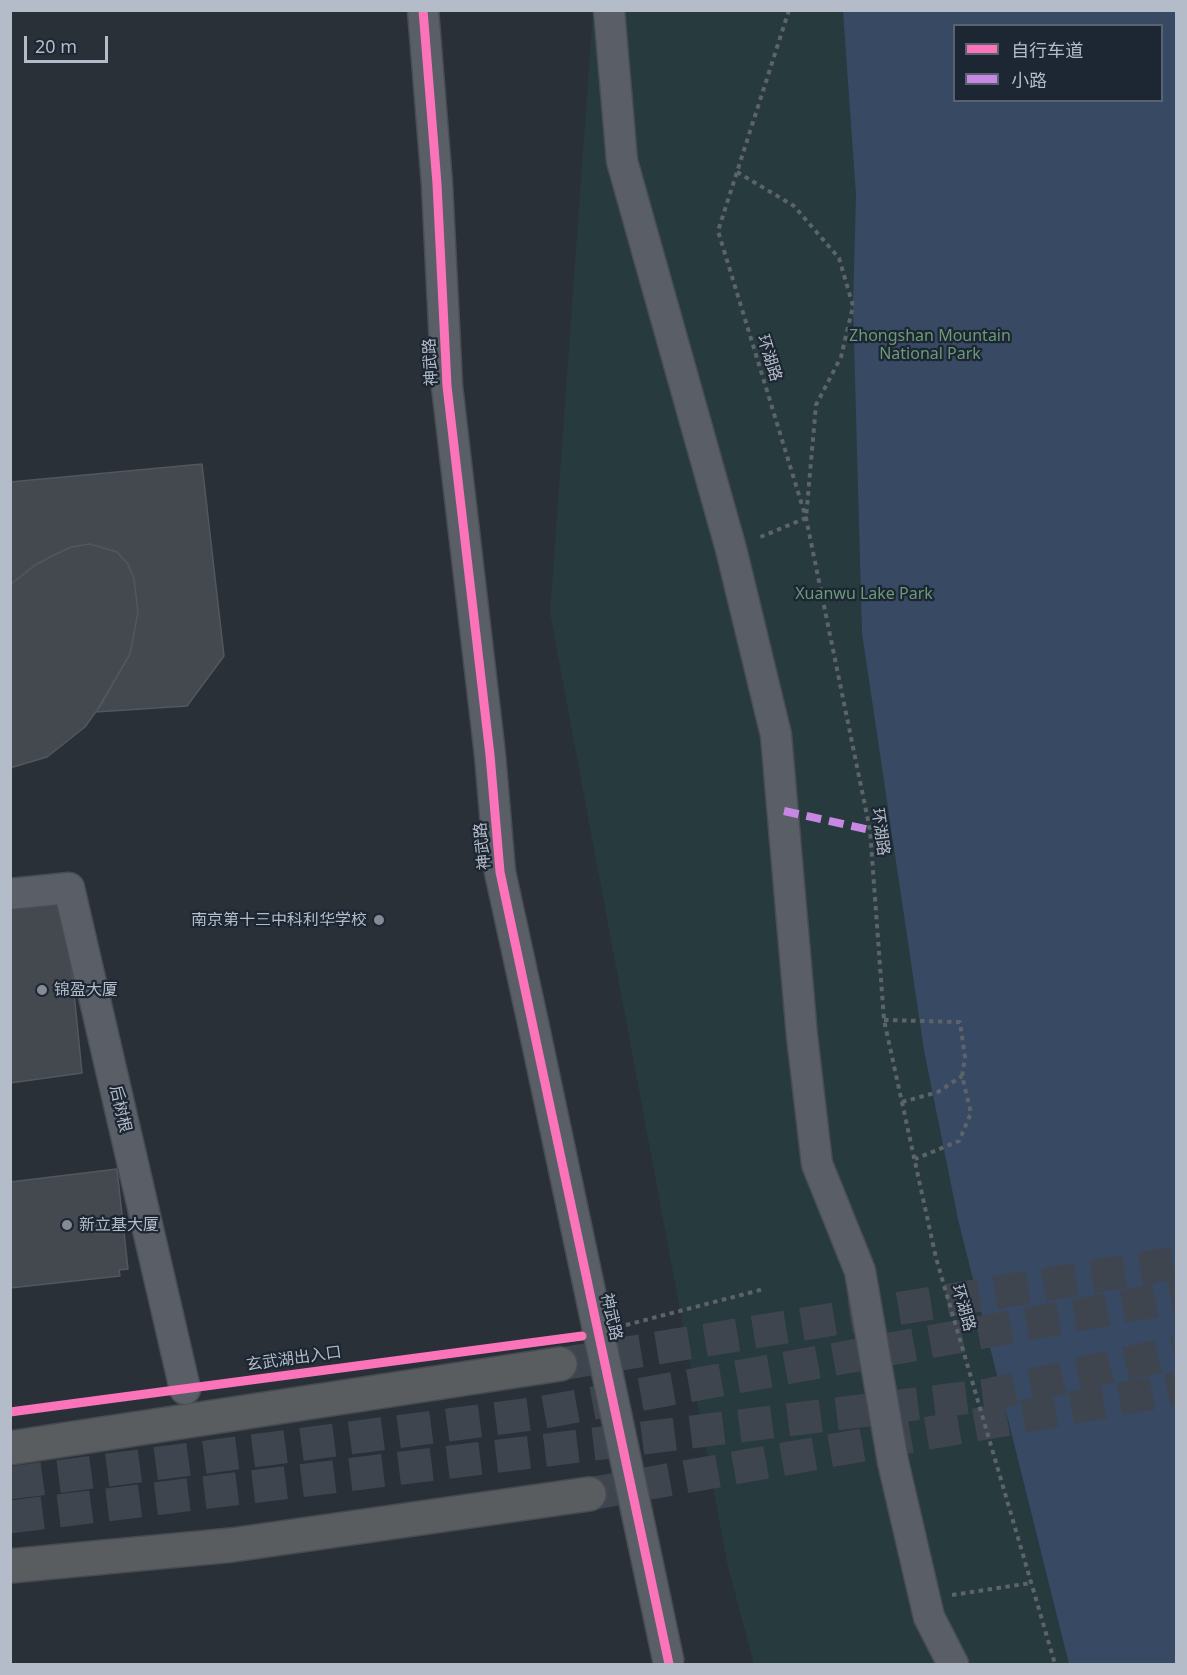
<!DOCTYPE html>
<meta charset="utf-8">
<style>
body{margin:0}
#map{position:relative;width:1187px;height:1675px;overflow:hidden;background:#2a3038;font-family:"Noto Sans","Noto Sans SC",sans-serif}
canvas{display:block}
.frame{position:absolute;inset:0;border:12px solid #b4bcc9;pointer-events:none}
.legend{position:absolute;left:953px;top:24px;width:210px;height:78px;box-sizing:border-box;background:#1d2633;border:2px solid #59626f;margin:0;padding:8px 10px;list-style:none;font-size:18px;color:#b4bcc9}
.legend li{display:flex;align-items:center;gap:12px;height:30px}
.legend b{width:30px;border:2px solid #59626f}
.scale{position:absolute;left:24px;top:36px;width:84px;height:27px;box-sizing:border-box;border:3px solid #b4bcc9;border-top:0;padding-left:8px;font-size:18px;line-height:21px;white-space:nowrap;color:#b4bcc9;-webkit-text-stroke:4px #1d2633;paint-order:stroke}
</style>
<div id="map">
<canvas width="1187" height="1675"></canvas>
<div class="frame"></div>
<ul class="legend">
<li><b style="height:8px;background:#fb73b8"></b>自行车道</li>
<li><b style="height:8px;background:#c787e3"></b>小路</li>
</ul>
<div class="scale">20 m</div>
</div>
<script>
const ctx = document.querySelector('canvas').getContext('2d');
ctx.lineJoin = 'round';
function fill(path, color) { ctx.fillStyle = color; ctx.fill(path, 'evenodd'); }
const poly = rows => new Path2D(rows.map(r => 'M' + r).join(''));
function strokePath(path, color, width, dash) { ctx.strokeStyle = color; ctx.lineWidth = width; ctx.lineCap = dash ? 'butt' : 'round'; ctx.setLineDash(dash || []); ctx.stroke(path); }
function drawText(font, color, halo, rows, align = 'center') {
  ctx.font = font + ' "Noto Sans","Noto Sans SC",sans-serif'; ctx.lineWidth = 4.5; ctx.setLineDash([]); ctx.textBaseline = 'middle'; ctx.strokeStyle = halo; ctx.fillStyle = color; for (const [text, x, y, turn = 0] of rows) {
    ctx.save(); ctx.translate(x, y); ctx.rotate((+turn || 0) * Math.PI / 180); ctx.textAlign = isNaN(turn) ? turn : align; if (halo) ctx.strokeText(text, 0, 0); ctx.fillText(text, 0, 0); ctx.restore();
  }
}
fill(poly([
 [593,11,1176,11,1176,1664,754,1664,728,1567,550,613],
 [954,26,1162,26,1162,100,954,100]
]), '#273a3e');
fill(poly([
 [843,11,1176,11,1176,1664,1069,1664,958,1219,924,1050,862,633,853,306,856,195],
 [954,26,1162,26,1162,100,954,100]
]), '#384963');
const building = poly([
 [202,464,224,656,187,706,96,712,130,654,138,612,134,579,128,564,117,552,90,544,71,547,52,556,35,565,10,585,10,482,202,464],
 [90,544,117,552,128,564,134,579,138,612,130,654,102,703,85,727,47,757,10,768,10,585,35,565,52,556,71,547,90,544],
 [65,902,82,1073,10,1083,10,908,65,902],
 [117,1169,128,1269,119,1270,120,1276,10,1288,10,1182,117,1169]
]);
fill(building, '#444950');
strokePath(building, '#52575f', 1.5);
strokePath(poly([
 [560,1364,1176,1263],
 [10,1483,539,1413,1176,1297],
 [589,1494,1176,1389],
 [10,1517,988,1395,1176,1352]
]), '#3f454e', 33, [33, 16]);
const minor = poly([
 [423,10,437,184,447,386,490,755,500,872,533,1023],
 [609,10,622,161,731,549,776,735,802,1036,817,1164,860,1271,893,1462,929,1617,953,1664],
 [10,894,69,888,185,1389]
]);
const highway = poly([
 [10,1448,560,1364],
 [10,1566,232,1545,589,1494]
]);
strokePath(minor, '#484c53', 33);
strokePath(highway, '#474c53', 36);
strokePath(poly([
 [789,10,718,231,806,518,870,830,884,1020,936,1258,1055,1664],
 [737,172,794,206,839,258,853,306,841,357,816,405,806,518,758,538],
 [884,1020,960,1022,965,1058,962,1076,971,1113,959,1141,915,1159],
 [902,1102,938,1092,962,1076],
 [626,1325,764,1289],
 [952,1595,1031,1583]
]), '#5d636a', 4, [4.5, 4.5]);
strokePath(minor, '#5a5e66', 30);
strokePath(highway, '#5a5d60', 33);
const minorBridge = poly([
 [533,1023,669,1664]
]);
strokePath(minorBridge, '#484c53', 33, []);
strokePath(minorBridge, '#5a5e66', 30);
strokePath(poly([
 [784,811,870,830]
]), '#c787e3', 8, [15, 8]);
strokePath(poly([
 [423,10,437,184,447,386,490,755,500,872,669,1664],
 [10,1412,582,1336]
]), '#fb73b8', 9);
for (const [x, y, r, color] of [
 [379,920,6,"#848b96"],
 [42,990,6,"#848b96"],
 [67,1225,6,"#848b96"]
]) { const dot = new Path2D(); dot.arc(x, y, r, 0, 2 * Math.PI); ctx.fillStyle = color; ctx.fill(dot); strokePath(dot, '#1d2633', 2); }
drawText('16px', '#6b9a76', '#1d2633', [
 ["Zhongshan Mountain",930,336],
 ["National Park",930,354],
 ["Xuanwu Lake Park",864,594]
]);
drawText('16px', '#b4bcc9', '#1d2633', [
 ["环湖路",769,358,73],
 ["神武路",431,362,-93],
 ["环湖路",880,832,82],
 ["神武路",483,846,-95],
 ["后树根",120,1109,77],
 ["环湖路",963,1308,74],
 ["神武路",611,1317,78],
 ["玄武湖出入口",294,1359,-8]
]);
drawText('16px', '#b4bcc9', '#1d2633', [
 ["南京第十三中科利华学校",367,920,"right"],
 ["锦盈大厦",54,990],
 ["新立基大厦",79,1225]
], 'left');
</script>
